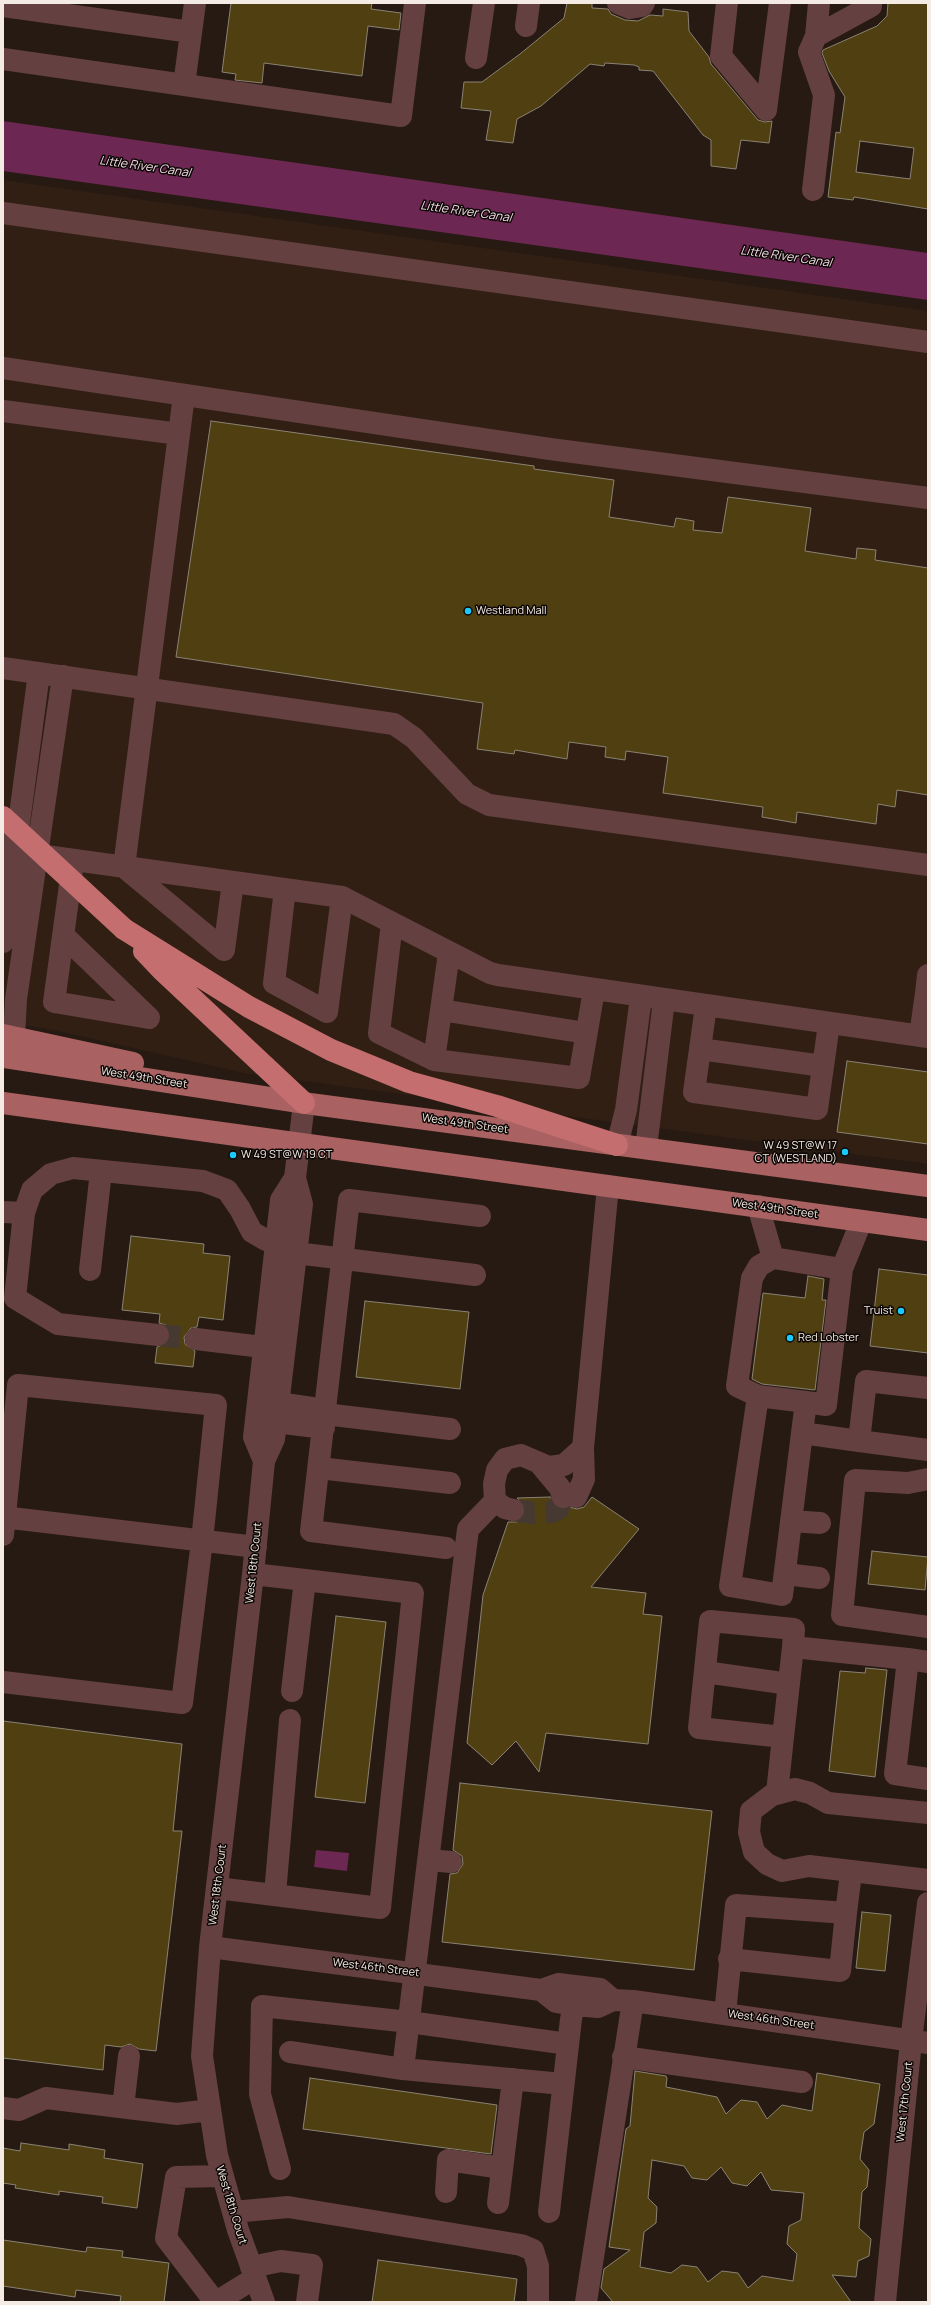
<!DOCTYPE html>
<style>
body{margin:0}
#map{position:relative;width:931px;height:2305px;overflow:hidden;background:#271a12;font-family:Manrope,sans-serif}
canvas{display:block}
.frame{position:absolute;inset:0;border:4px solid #f4ebe5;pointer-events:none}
</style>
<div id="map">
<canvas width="931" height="2305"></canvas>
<div class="frame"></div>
</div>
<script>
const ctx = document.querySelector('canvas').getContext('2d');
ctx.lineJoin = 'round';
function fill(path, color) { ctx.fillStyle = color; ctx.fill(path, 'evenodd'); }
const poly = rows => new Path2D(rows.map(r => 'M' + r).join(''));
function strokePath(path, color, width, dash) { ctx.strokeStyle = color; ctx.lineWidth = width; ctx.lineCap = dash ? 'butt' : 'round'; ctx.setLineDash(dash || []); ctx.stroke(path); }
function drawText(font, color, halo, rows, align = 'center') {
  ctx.font = font + ' Manrope,sans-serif'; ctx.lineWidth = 3; ctx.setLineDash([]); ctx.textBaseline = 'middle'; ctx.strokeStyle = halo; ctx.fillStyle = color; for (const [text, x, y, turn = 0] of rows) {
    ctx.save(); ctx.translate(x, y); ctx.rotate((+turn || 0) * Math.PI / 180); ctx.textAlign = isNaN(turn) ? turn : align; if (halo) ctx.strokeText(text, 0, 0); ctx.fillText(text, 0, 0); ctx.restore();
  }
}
fill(poly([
 [3,180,928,311,928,1164,244,1073,58,1031,3,1021]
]), '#311f13');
fill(poly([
 [3,121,928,253,928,300,3,171],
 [316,1850,349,1853,347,1871,314,1867]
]), '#6c2752');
const building = poly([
 [231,3,372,3,371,9,401,13,399,30,368,26,362,76,264,63,262,83,235,80,236,74,222,72,231,3],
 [567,3,592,3,592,8,608,9,611,14,625,20,638,21,650,15,663,16,663,9,688,12,689,31,709,57,711,64,758,120,765,122,772,121,769,143,741,140,736,169,711,166,711,140,703,135,653,71,639,70,639,67,634,65,605,63,604,66,590,64,541,106,517,119,513,143,486,140,491,111,461,108,464,82,482,82,520,54,564,18,567,3],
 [888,3,928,3,928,209,854,197,853,200,828,197,836,132,840,133,845,97,829,71,822,53,823,50,877,26,887,16,888,3],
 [860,141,914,148,910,179,856,172,860,141],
 [211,421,534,466,534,469,614,480,609,517,674,527,676,518,694,521,693,530,722,533,728,497,811,508,805,551,856,559,857,548,876,550,875,560,928,568,928,795,897,790,895,807,878,804,876,824,797,812,796,823,762,817,763,807,663,793,668,757,626,751,625,760,605,757,606,747,569,742,567,759,515,750,514,754,477,749,483,703,176,657,211,421],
 [847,1061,928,1072,928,1144,837,1132,847,1061],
 [131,1236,204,1244,203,1253,230,1256,223,1320,199,1317,197,1327,191,1328,184,1337,185,1344,195,1351,193,1367,155,1363,157,1347,168,1343,170,1336,166,1325,159,1323,160,1314,122,1310,131,1236],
 [879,1269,928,1275,928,1353,870,1346,879,1269],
 [808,1276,824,1279,822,1300,826,1300,815,1390,762,1384,752,1379,763,1293,805,1298,808,1276],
 [365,1301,469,1312,460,1389,356,1377,365,1301],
 [550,1497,554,1506,560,1509,569,1507,577,1509,584,1507,592,1497,639,1529,591,1587,646,1593,643,1614,662,1616,648,1744,546,1733,539,1772,516,1741,492,1765,467,1743,483,1595,508,1522,517,1522,525,1513,525,1506,517,1498,550,1497],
 [872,1551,928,1557,925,1590,868,1584,872,1551],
 [336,1616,386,1622,365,1803,315,1797,336,1616],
 [866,1668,887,1670,875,1777,829,1771,840,1671,865,1673,866,1668],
 [3,1721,182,1744,173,1831,182,1831,156,2051,139,2049,130,2044,121,2047,105,2045,103,2070,3,2058,3,1721],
 [460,1783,712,1811,694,1970,442,1942,450,1874,457,1873,463,1864,462,1856,453,1850,460,1783],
 [862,1912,891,1915,885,1971,856,1968,862,1912],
 [635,2071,666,2076,667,2078,666,2087,717,2097,726,2114,741,2100,757,2102,767,2119,782,2105,812,2111,817,2073,880,2084,874,2124,864,2132,860,2159,869,2170,867,2187,862,2192,859,2228,871,2239,869,2256,858,2261,856,2277,832,2275,851,2302,613,2302,601,2288,604,2269,630,2250,609,2247,626,2129,630,2126,635,2071],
 [652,2160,684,2166,692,2178,707,2180,721,2167,732,2183,747,2186,761,2172,771,2190,804,2193,801,2220,789,2226,787,2244,797,2254,793,2281,762,2276,748,2288,738,2273,722,2271,708,2282,697,2267,682,2265,671,2273,640,2267,644,2232,656,2223,657,2207,648,2198,652,2160],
 [310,2078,497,2105,491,2154,303,2129,310,2078],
 [21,2143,69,2150,69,2144,105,2150,104,2158,143,2164,137,2208,102,2203,103,2197,59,2191,59,2195,15,2188,16,2185,3,2183,3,2148,20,2151,21,2143],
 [3,2240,86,2252,87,2247,123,2251,122,2257,169,2263,164,2302,120,2302,121,2296,76,2290,75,2297,3,2286,3,2240],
 [378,2260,517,2279,514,2302,372,2302,378,2260]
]);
fill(building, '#503f11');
strokePath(building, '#8a8373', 1);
strokePath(poly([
 [158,1335,196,1339],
 [513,1510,533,1513,552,1512,558,1509,563,1497]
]), '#463932', 22, [22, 11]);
strokePath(poly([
 [618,3,630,8,642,6,644,3],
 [727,3,721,56,766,110],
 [3,6,191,32],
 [526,26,529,3],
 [816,36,871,6,871,3],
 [476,58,484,3],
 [3,59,401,116,415,3],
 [184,85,195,3],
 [766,110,780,3],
 [813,190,824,95,809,52,816,36,819,3],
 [3,213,928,342],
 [3,368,550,449,928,498],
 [184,395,124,867,224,950,233,882],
 [3,411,179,434],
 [3,668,394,724,414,738,467,794,489,805,928,865],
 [3,844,17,852,342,897,490,973,498,975,928,1037],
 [285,889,274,983,327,1012,342,897],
 [392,923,379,1033,434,1060,579,1078,594,990],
 [63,935,149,1018,54,1002,73,863],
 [3,942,39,673],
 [928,975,926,993,928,993],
 [706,1006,694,1092,817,1109,829,1024],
 [441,1010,586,1033],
 [920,1036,926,993],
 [14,1037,16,999,63,676],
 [700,1049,823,1066],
 [434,1060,449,953],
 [617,1145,626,1110,641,997],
 [646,1148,664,1000],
 [758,1206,773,1258],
 [3,1212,24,1213,32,1190,51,1174,73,1168,203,1181,227,1190,240,1209,252,1232,266,1240,276,1241],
 [24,1213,15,1298,58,1324,158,1335],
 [296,1253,475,1275],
 [90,1270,101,1171],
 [196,1339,279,1349],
 [928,1388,866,1381,859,1441,928,1450],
 [758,1396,737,1386,752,1278,759,1266,773,1258,842,1269],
 [806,1402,826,1405,842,1269,861,1222],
 [278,1403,326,1410],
 [325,1414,450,1429],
 [276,1422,324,1428],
 [802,1433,806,1402,758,1396,730,1586,782,1595,802,1433,859,1441],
 [264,1461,254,1437,281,1200,295,1178],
 [540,1464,560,1488,563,1497],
 [319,1468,450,1483],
 [928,1479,908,1483,855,1480,842,1615,928,1627],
 [576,1497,584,1479,583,1448,608,1186],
 [495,1501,505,1508,513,1510],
 [3,1517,256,1547],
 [791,1521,820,1523],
 [3,1535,18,1385,216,1405,202,1541,182,1703,3,1682],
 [446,1548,311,1531,349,1200,480,1216],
 [253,1574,305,1580],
 [785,1574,819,1578],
 [928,1662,908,1659,895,1774,928,1779],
 [705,1672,789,1684],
 [783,1737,793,1647],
 [777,1793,783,1737,699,1728,710,1621,794,1629,793,1647,908,1659],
 [928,1813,828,1803,810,1793,795,1789,772,1795,751,1811,749,1832,754,1852,767,1864,782,1871,809,1866,928,1880],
 [429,1860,451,1862],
 [217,1888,380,1908,413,1593,305,1580,292,1691],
 [275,1894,290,1720],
 [210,1947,541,1990,558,1984,600,1989,613,2000],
 [729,1959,840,1971,846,1913],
 [541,1990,556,2002,574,2005,598,2007,613,2000,633,2001,928,2043],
 [725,2014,736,1905,846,1913,851,1873],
 [290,2052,403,2069,468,1529,495,1501,494,1484,497,1470,505,1459,521,1455,549,1467,564,1465,583,1448],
 [623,2057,802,2082],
 [403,2069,563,2084],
 [123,2107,129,2056],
 [3,2108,19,2110,46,2098,177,2114,210,2110],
 [280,2169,260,2094,262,2006,409,2022,568,2044],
 [446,2192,448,2160,502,2168],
 [498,2203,513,2079],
 [233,2212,288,2207,521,2245,533,2250,538,2266,538,2302],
 [549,2212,571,2019,574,2005],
 [251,2267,281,2261,312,2265,307,2302],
 [215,2302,166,2238,176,2177,223,2176],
 [216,2302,255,2278],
 [264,2302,238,2230,217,2155,202,2056,210,1947,253,1574,264,1461,274,1439,302,1204,295,1178,304,1103],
 [586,2302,633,2001],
 [885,2302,911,2041,928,1903]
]), '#644040', 22);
strokePath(poly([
 [3,1035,133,1063],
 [3,1057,304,1103,928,1186],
 [3,1103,928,1230]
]), '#a96162', 22);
strokePath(poly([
 [124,929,249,1007,331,1050,409,1082,497,1106,617,1145],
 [144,951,162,970,304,1103]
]), '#c56e6f', 22);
strokePath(poly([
 [3,817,124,929]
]), '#c56e6f', 22);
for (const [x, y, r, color] of [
 [468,611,4,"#1acafc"],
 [845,1152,4,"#1acafc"],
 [233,1155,4,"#1acafc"],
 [901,1311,4,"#1acafc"],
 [790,1338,4,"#1acafc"]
]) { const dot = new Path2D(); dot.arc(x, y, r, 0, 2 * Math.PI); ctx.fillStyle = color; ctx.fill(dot); strokePath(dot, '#0c0704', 1.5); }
drawText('11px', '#f4ebe5', '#0c0704', [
 ["Westland Mall",476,611],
 ["W 49 ST@W 17",837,1146,"right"],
 ["CT (WESTLAND)",837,1159,"right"],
 ["W 49 ST@W 19 CT",241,1155],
 ["Truist",893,1311,"right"],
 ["Red Lobster",798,1338]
], 'left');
drawText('11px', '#f4ebe5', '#0c0704', [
 ["West 49th Street",144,1078,9],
 ["West 49th Street",465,1124,8],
 ["West 49th Street",775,1209,8],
 ["West 18th Court",254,1563,-84],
 ["West 18th Court",218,1885,-83],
 ["West 46th Street",376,1968,7],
 ["West 46th Street",771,2020,8],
 ["West 17th Court",905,2102,-84],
 ["West 18th Court",231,2205,73]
]);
drawText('italic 12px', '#f3dde8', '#0c0704', [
 ["Little River Canal",145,167,8],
 ["Little River Canal",466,212,8],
 ["Little River Canal",786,257,8]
]);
</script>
